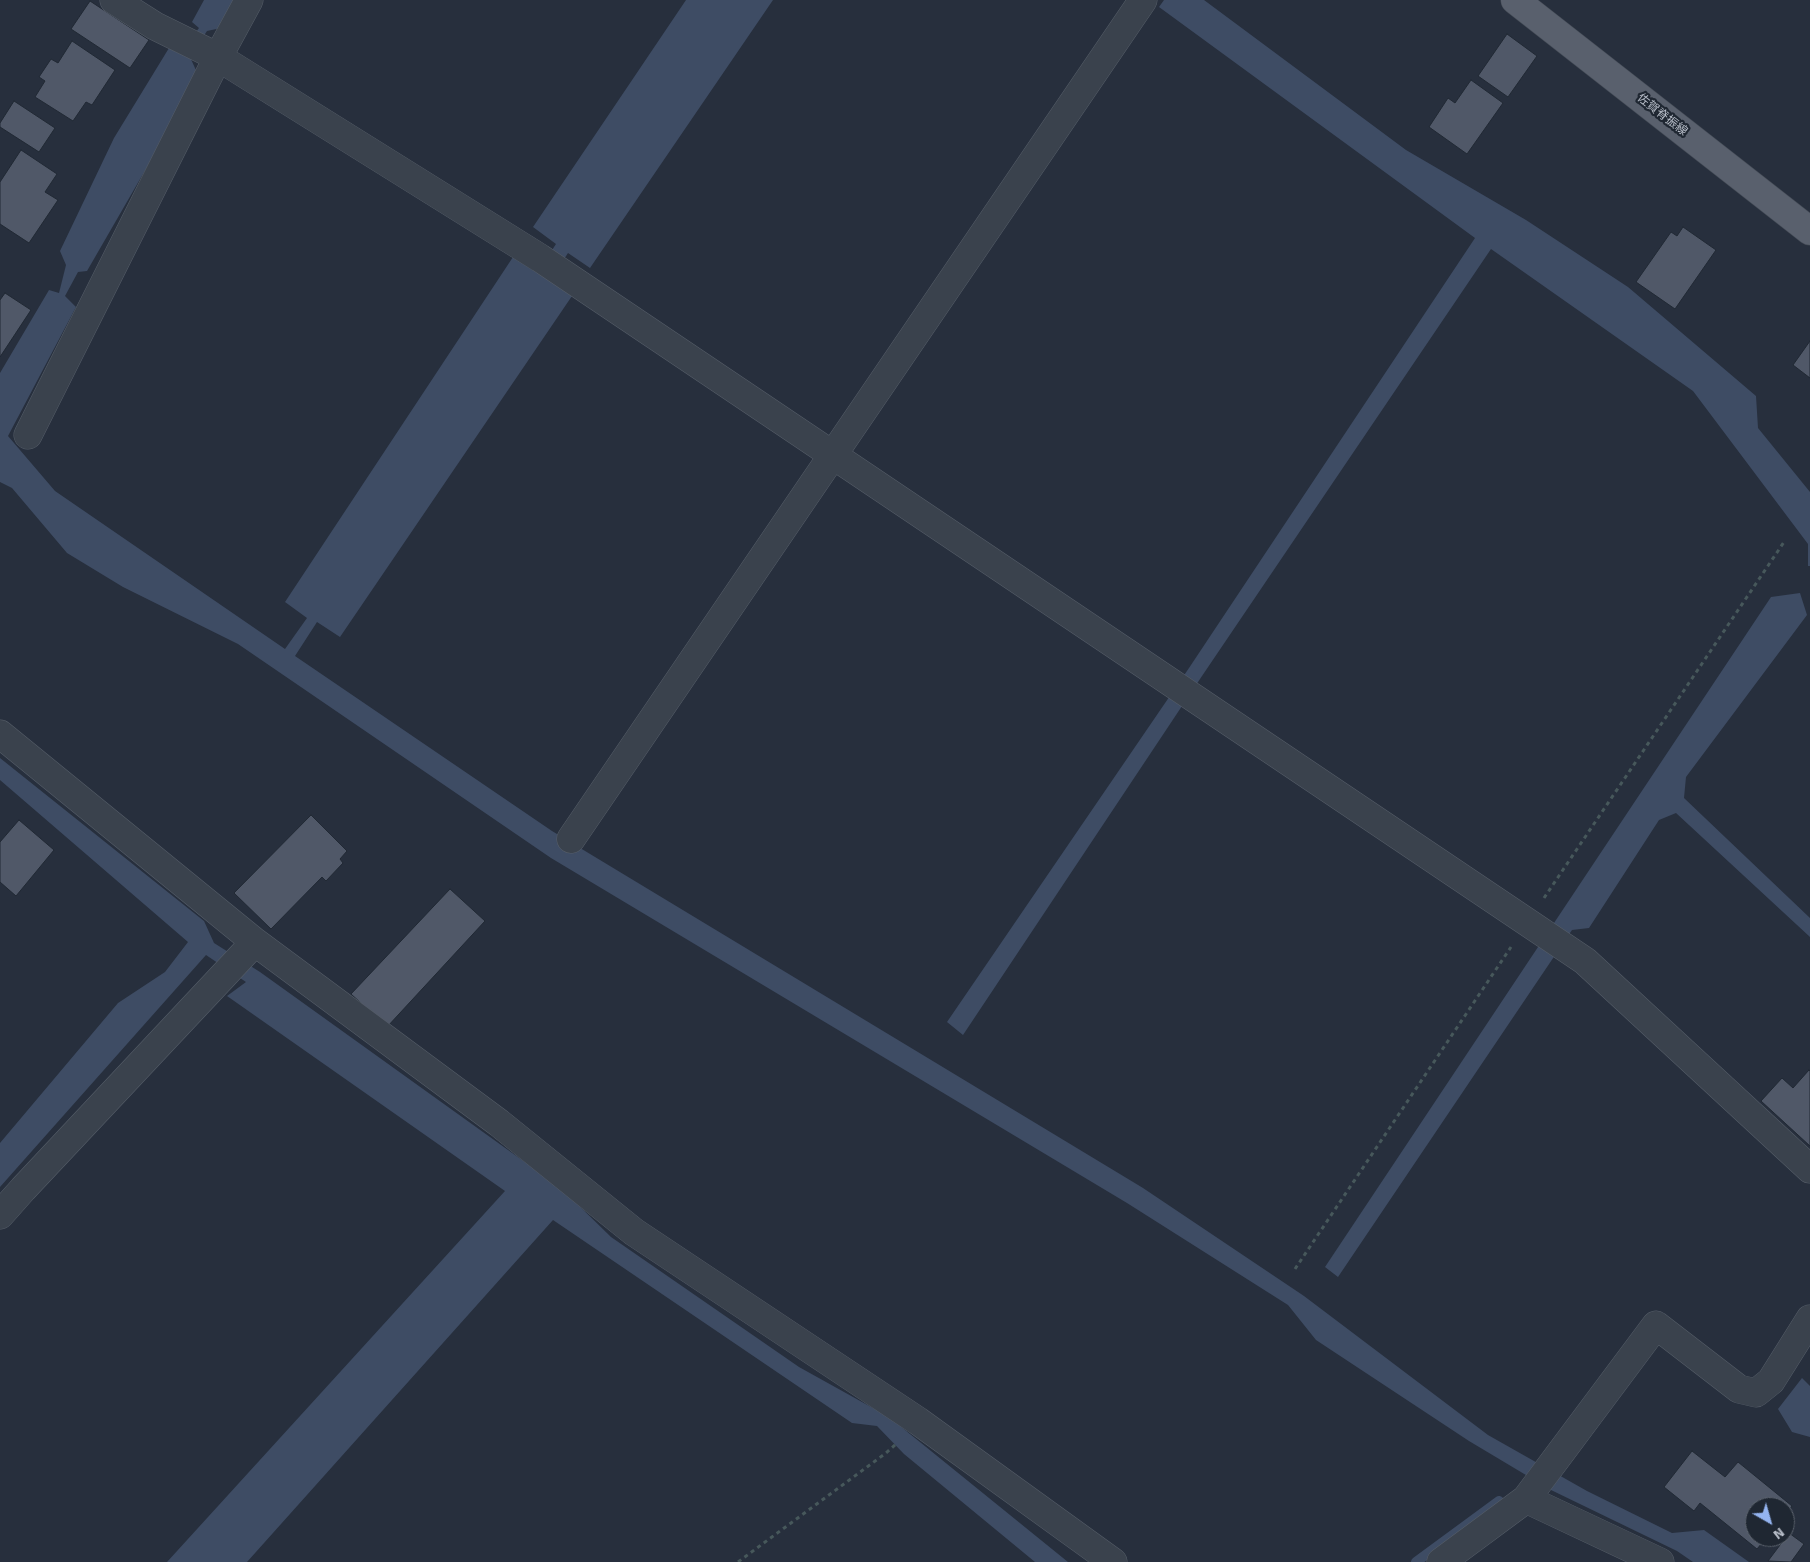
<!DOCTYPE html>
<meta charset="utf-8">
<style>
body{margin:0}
#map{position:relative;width:1810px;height:1562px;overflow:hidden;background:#272f3d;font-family:Signika,sans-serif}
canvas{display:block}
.north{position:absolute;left:1745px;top:1497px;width:50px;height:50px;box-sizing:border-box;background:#1f2732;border:1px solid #5c636e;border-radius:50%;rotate:142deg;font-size:14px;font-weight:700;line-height:20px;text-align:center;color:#b7bdc8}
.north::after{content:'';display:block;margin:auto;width:18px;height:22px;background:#94b4f0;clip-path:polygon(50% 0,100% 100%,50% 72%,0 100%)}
</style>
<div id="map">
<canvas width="1810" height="1562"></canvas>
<div class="north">N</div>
</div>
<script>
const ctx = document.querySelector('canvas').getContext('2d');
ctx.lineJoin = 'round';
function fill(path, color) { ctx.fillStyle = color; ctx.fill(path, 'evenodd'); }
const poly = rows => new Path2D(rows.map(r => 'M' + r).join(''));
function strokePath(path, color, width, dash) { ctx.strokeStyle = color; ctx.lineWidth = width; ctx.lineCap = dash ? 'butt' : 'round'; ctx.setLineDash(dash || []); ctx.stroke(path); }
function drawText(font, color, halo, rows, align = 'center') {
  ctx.font = font + ' Signika,"Noto Sans JP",sans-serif'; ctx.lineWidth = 4.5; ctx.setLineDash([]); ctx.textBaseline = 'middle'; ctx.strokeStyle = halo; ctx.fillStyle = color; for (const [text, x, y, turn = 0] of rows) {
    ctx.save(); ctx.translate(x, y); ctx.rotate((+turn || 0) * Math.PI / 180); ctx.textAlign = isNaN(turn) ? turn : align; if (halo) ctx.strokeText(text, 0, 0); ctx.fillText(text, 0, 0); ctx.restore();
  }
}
fill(poly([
 [204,0,235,0,221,28,207,31,190,57,199,77,87,271,78,272,65,296,76,307,8,436,55,491,285,649,307,618,285,602,513,257,537,273,556,244,533,227,686,0,773,0,590,268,568,253,550,281,572,296,340,637,317,622,295,656,552,831,1143,1188,1304,1296,1488,1435,1587,1491,1672,1533,1704,1530,1749,1562,1693,1562,1677,1551,1551,1490,1469,1441,1316,1340,1288,1305,1127,1203,551,858,238,644,123,587,67,553,12,488,0,482,0,373,49,290,59,293,66,265,60,251,114,138,169,48,181,52,199,28,192,22],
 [1164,0,1204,0,1406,150,1526,220,1628,287,1756,396,1758,428,1810,492,1810,566,1808,566,1808,544,1693,391,1491,249,1202,676,963,1035,947,1022,1189,668,1475,238,1159,7],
 [1800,593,1807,615,1686,777,1684,798,1810,918,1810,937,1676,813,1659,820,1589,928,1572,930,1338,1277,1325,1267,1771,597],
 [0,758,204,921,214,943,260,972,561,1188,611,1237,799,1367,889,1417,1068,1562,1035,1562,904,1454,877,1426,852,1423,553,1220,247,1562,167,1562,505,1191,227,996,246,982,206,955,0,1187,0,1143,118,1003,165,972,188,942,0,780],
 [1802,1378,1810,1386,1810,1437,1792,1432,1778,1409]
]), '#3e4c64');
strokePath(poly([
 [1416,1562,1499,1501]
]), '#3e4c64', 10);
const building = poly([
 [90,1,149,40,130,68,71,29,90,1],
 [1507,34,1537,56,1508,97,1478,76,1507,34],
 [72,41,115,70,92,105,86,102,73,121,35,97,45,81,39,77,51,59,58,63,72,41],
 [1471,80,1503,103,1467,154,1429,127,1448,98,1455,103,1471,80],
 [14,101,55,128,39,152,0,127,0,123,14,101],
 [21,150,57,174,45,192,58,200,29,243,0,224,0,182,21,150],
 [1683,227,1716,250,1675,309,1636,282,1671,232,1677,236,1683,227],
 [5,293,31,310,0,357,0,300,5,293],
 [1810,341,1810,378,1793,365,1810,341],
 [311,815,347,851,340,859,343,863,326,881,322,877,271,929,234,893,311,815],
 [19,820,54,850,16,896,0,882,0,842,19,820],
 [450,889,485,921,387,1027,351,994,450,889],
 [1809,1070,1810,1071,1810,1146,1761,1101,1782,1078,1793,1088,1809,1070],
 [1692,1451,1725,1477,1738,1462,1792,1506,1785,1515,1785,1507,1755,1507,1755,1537,1767,1537,1757,1549,1700,1503,1694,1511,1664,1487,1692,1451],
 [1789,1533,1804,1544,1791,1562,1768,1561,1789,1533]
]);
fill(building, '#505868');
strokePath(building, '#212934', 1);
const minor = poly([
 [114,0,155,26,218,57,540,258,1585,961,1810,1169],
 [28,435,218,57,249,0],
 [0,734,255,942,499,1123,634,1232,918,1421,1113,1562],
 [571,839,1143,0],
 [0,1215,23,1189,255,942],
 [1526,1499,1660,1562],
 [1441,1562,1526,1499,1656,1325,1739,1389,1756,1393,1771,1381,1810,1319]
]);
const primary = poly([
 [1515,0,1810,231]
]);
strokePath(minor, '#555d68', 29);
strokePath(primary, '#444b56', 29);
strokePath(poly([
 [1544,898,1784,542],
 [1295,1269,1511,947],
 [738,1562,886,1453,896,1444]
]), '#47585b', 3, [4, 4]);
strokePath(minor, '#3a424d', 28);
strokePath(primary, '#59606d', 28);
drawText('12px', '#b7bdc8', '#1f2732', [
 ["佐賀脊振線",1662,115,38]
]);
</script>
